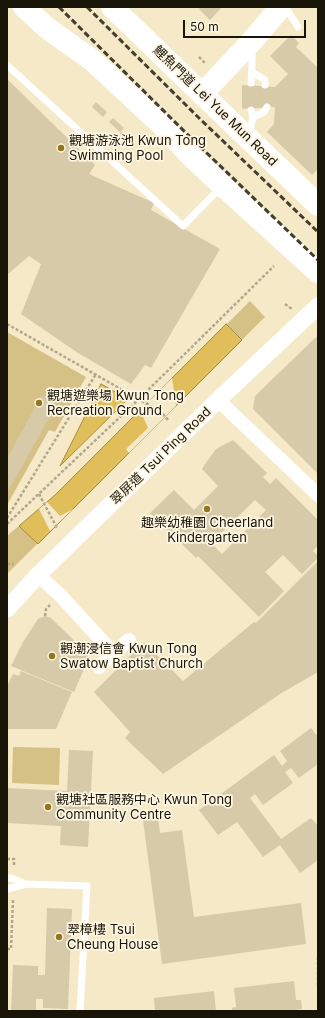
<!DOCTYPE html>
<meta charset="utf-8">
<style>
body{margin:0}
#map{position:relative;width:325px;height:1018px;overflow:hidden;background:#f5e9c7;font-family:Inter,sans-serif}
canvas{display:block}
.frame{position:absolute;inset:0;border:8px solid #191408;pointer-events:none}
.scale{position:absolute;left:183px;top:20px;width:123px;height:18px;box-sizing:border-box;border:2px solid #191408;border-top:0;padding-left:5px;font-size:12px;line-height:14px;white-space:nowrap;color:#191408;-webkit-text-stroke:3px #fef6e2;paint-order:stroke}
</style>
<div id="map">
<canvas width="325" height="1018"></canvas>
<div class="frame"></div>
<div class="scale">50 m</div>
</div>
<script>
const ctx = document.querySelector('canvas').getContext('2d');
ctx.lineJoin = 'round';
function fill(path, color) { ctx.fillStyle = color; ctx.fill(path, 'evenodd'); }
const poly = rows => new Path2D(rows.map(r => 'M' + r).join(''));
function strokePath(path, color, width, dash) { ctx.strokeStyle = color; ctx.lineWidth = width; ctx.lineCap = dash ? 'butt' : 'round'; ctx.setLineDash(dash || []); ctx.stroke(path); }
function drawText(font, color, halo, rows, align = 'center') {
  ctx.font = font + ' Inter,"Noto Sans TC",sans-serif'; ctx.lineWidth = 3.5; ctx.setLineDash([]); ctx.textBaseline = 'middle'; ctx.strokeStyle = halo; ctx.fillStyle = color; for (const [text, x, y, turn = 0] of rows) {
    ctx.save(); ctx.translate(x, y); ctx.rotate((+turn || 0) * Math.PI / 180); ctx.textAlign = isNaN(turn) ? turn : align; if (halo) ctx.strokeText(text, 0, 0); ctx.fillText(text, 0, 0); ctx.restore();
  }
}
fill(poly([
 [250,301,265,317,7,574,7,536,55,495],
 [7,332,86,377,55,432,49,430,7,505],
 [13,747,60,748,59,785,12,783]
]), '#d5c186');
const water = poly([
 [226,324,242,340,38,544,19,526,55,495,226,324],
 [101,384,128,399,60,466,101,384]
]);
fill(water, '#e0bf5b');
strokePath(water, '#a48c42', 1);
fill(poly([
 [172,378,176,406,129,453,126,449,148,428,140,410],
 [47,502,60,516,73,509,50,531,39,509]
]), '#f5e9c7');
fill(poly([
 [201,7,222,7,210,20,199,9],
 [291,35,299,43,296,47,318,68,318,169,312,175,267,132,274,124,275,107,242,109,242,85,275,87,288,74,270,56],
 [7,79,95,165,89,174,154,203,151,210,220,249,151,368,145,365,131,384,78,353,21,314,41,264,29,256,7,275],
 [96,102,107,112,103,117,92,107],
 [113,118,124,128,120,132,109,122],
 [316,337,318,337,318,474,253,409,255,396],
 [42,395,57,404,7,493,7,458],
 [233,440,267,473,263,477,270,484,276,478,318,520,318,545,313,551,318,556,318,558,302,574,283,555,265,572,284,591,259,617,198,556,196,558,150,513,174,490,194,510,218,486,202,469,205,464,216,449],
 [255,500,266,510,222,554,211,543],
 [318,561,318,672,280,694,163,774,125,738,130,732,94,692,144,642,183,681,254,622,256,623],
 [45,616,51,618,88,654,87,662,74,692,11,666,23,642,38,619],
 [21,671,72,692,56,729,7,729,7,686,13,674,19,676],
 [311,728,318,737,318,764,299,778,291,768,285,772,293,783,263,805,255,794,250,798,281,839,311,818,318,826,318,860,300,873,280,845,263,857,237,822,218,835,199,810,274,755,282,766,287,761,280,751],
 [69,750,93,751,88,847,60,845,61,826,7,823,7,788,67,791],
 [158,818,160,833,182,830,194,917,301,903,306,944,162,964,143,820],
 [47,908,72,909,68,1009,43,1008,43,999,36,999,36,1011,11,1011,13,965,38,966,38,975,45,975],
 [294,981,296,1000,301,1000,302,1009,288,1011,232,1011,232,1008,236,1007,234,988],
 [214,991,216,1011,155,1011,154,998]
]), '#d6caa8');
strokePath(poly([
 [199,57,206,64],
 [111,146,124,131],
 [285,304,292,309],
 [7,324,161,412,169,421],
 [39,494,57,528],
 [7,518,96,374],
 [7,524,139,399,274,266],
 [7,564,14,564],
 [45,616,46,609,50,605],
 [7,859,14,859,14,867],
 [7,949,11,949,13,900],
 [318,957,318,986]
]), '#b1a78c', 2.5, [3, 2]);
strokePath(poly([
 [285,7,298,27],
 [7,65,183,226,221,187],
 [252,72,265,80,265,85],
 [251,83,252,66,252,47],
 [253,117,264,112,267,107],
 [249,135,253,117,251,110],
 [7,878,11,878,26,884,87,886,80,1011],
 [7,889,26,884]
]), '#fff', 7);
strokePath(poly([
 [218,400,318,495],
 [38,575,60,595,114,654],
 [99,667,129,640]
]), '#fff', 14);
strokePath(poly([
 [7,609,38,575,218,400,318,306]
]), '#fff', 17);
strokePath(poly([
 [112,7,202,94]
]), '#fff', 22);
strokePath(poly([
 [24,7,47,28,92,60,166,129,191,156,222,185,318,272],
 [280,7,275,14,252,41,202,94,318,205]
]), '#fff', 22);
strokePath(poly([
 [59,7,185,132,318,260],
 [87,7,199,118,318,232]
]), '#443e2d', 3, [6, 3]);
for (const [x, y, r, color] of [
 [61,148,4,"#93771e"],
 [39,403,4,"#93771e"],
 [207,509,4,"#93771e"],
 [52,656,4,"#93771e"],
 [48,807,4,"#93771e"],
 [59,937,4,"#93771e"]
]) { const dot = new Path2D(); dot.arc(x, y, r, 0, 2 * Math.PI); ctx.fillStyle = color; ctx.fill(dot); strokePath(dot, '#fef6e2', 1.5); }
drawText('13px', '#191408', '#fef6e2', [
 ["鯉魚門道 Lei Yue Mun Road",215,106,44],
 ["翠屏道 Tsui Ping Road",161,456,-44]
]);
drawText('13px', '#191408', '#fef6e2', [
 ["觀塘游泳池 Kwun Tong",69,141],
 ["Swimming Pool",69,156],
 ["觀塘遊樂場 Kwun Tong",47,396],
 ["Recreation Ground",47,411],
 ["趣樂幼稚園 Cheerland",207,523,"center"],
 ["Kindergarten",207,538,"center"],
 ["觀潮浸信會 Kwun Tong",60,649],
 ["Swatow Baptist Church",60,664],
 ["觀塘社區服務中心 Kwun Tong",56,800],
 ["Community Centre",56,815],
 ["翠樟樓 Tsui",67,930],
 ["Cheung House",67,945]
], 'left');
</script>
